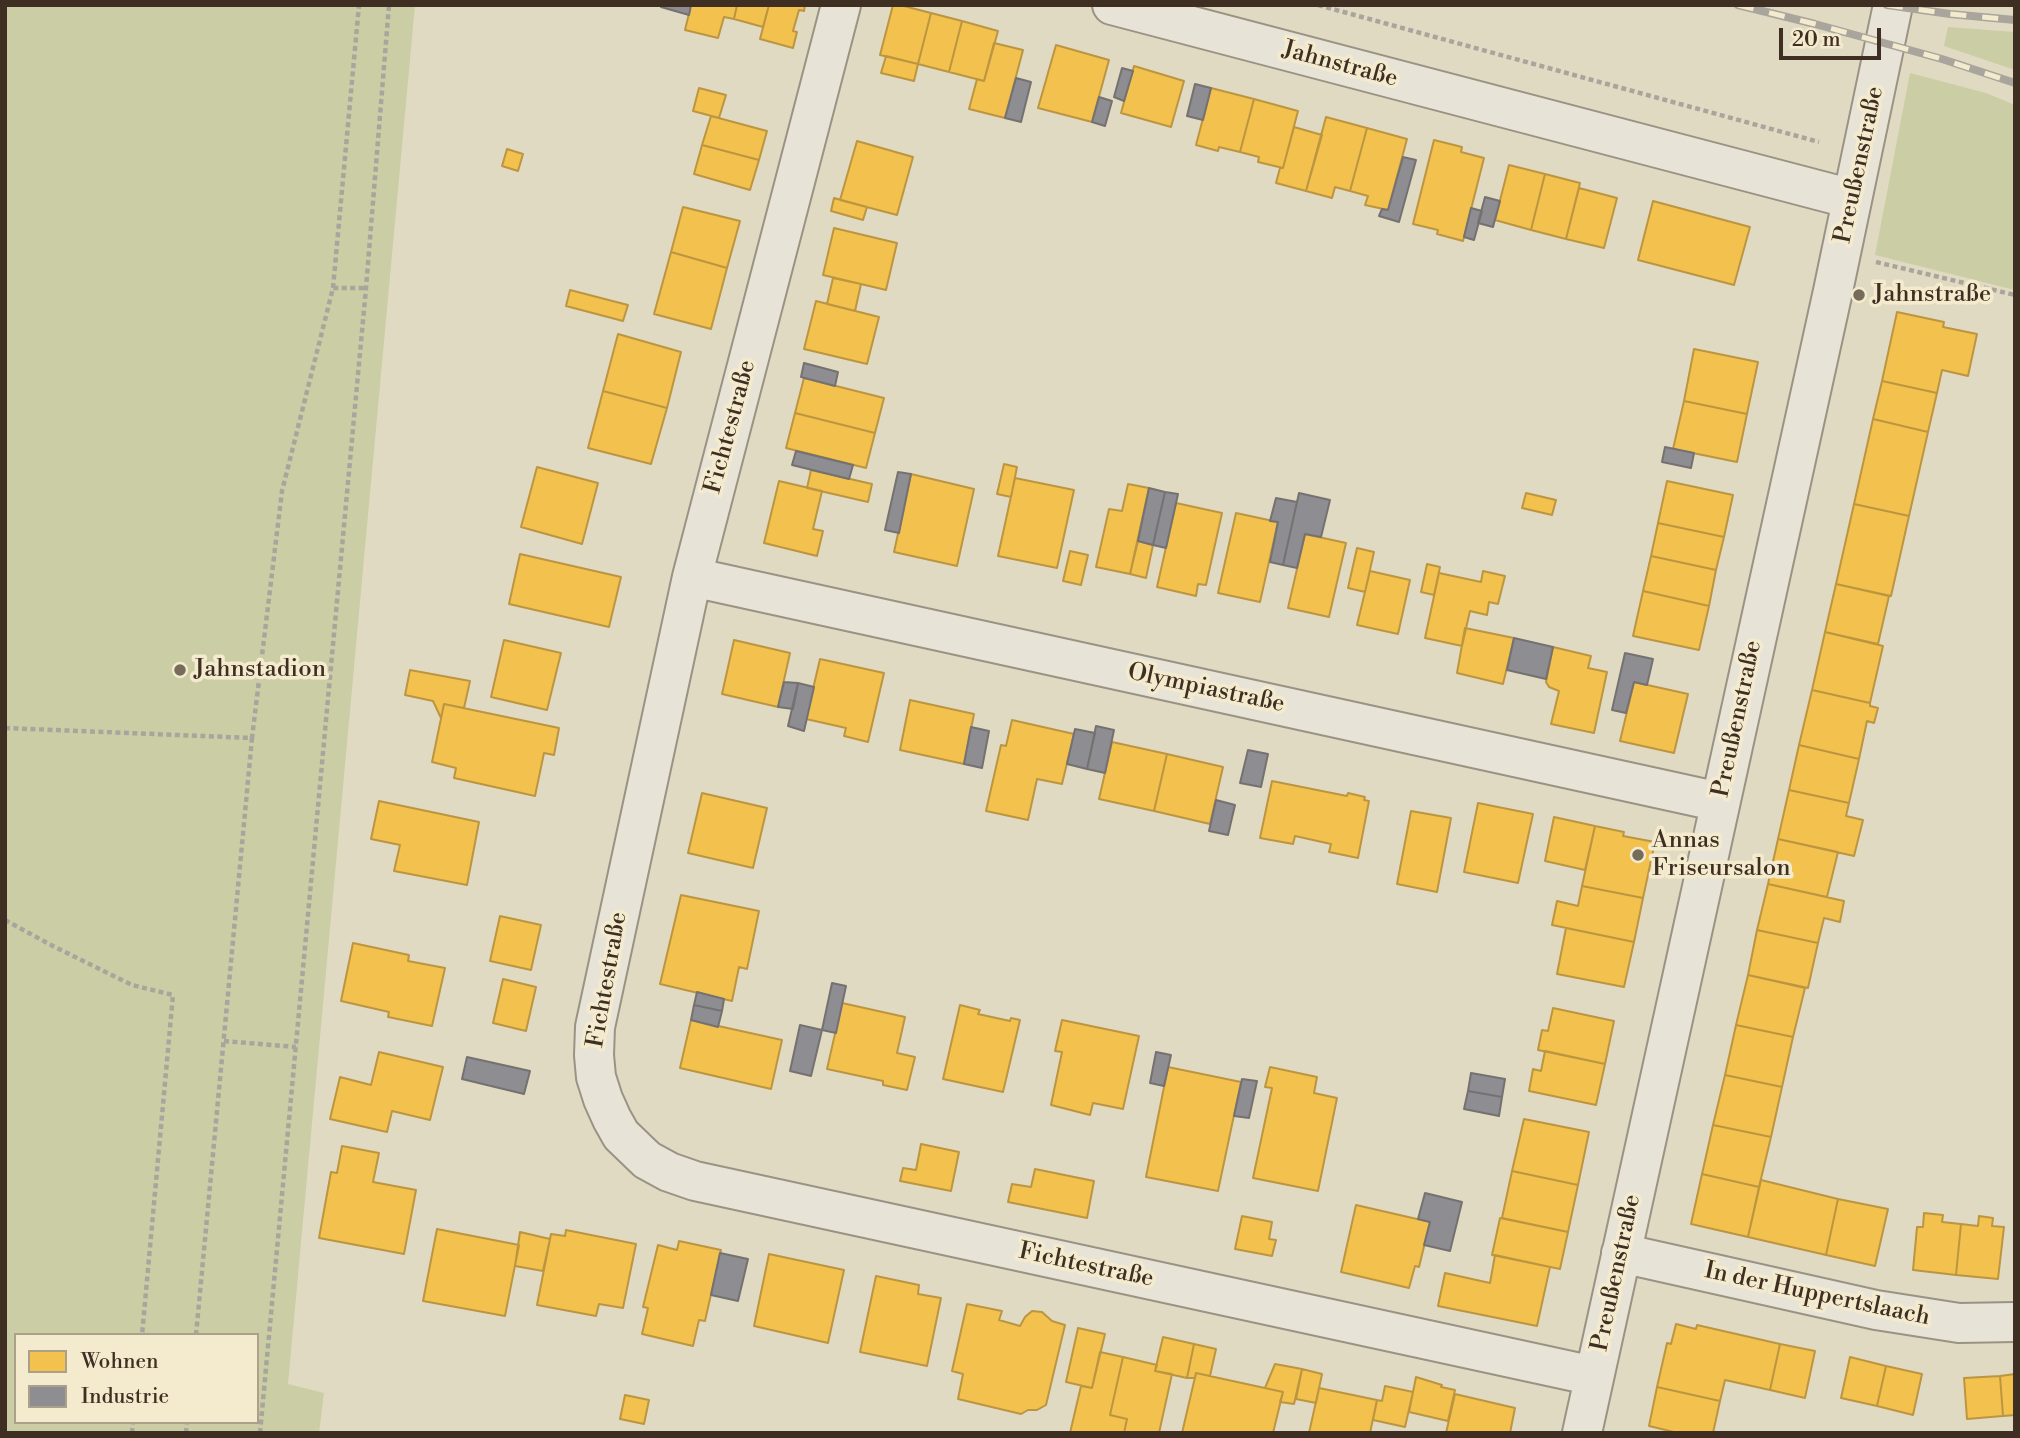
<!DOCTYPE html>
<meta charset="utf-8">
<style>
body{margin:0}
#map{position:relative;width:2020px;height:1438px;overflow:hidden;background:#e1dac2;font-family:"Libre Bodoni",serif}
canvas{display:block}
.frame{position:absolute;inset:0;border:7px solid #3e2f22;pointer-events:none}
.legend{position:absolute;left:14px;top:1333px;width:245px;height:91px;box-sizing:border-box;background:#f4ebcf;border:2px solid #aba08a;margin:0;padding:9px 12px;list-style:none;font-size:21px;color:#3e2f22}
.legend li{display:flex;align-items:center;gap:14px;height:35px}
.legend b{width:35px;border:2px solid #aba08a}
.scale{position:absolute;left:1779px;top:28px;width:102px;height:32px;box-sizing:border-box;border:4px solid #3e2f22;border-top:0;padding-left:9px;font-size:21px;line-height:24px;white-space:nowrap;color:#3e2f22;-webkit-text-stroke:5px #f4ebcf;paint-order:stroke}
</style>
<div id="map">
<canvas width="2020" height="1438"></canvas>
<div class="frame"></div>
<ul class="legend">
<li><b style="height:19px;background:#f2c14e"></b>Wohnen</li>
<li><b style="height:19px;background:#8d8d92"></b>Industrie</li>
</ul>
<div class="scale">20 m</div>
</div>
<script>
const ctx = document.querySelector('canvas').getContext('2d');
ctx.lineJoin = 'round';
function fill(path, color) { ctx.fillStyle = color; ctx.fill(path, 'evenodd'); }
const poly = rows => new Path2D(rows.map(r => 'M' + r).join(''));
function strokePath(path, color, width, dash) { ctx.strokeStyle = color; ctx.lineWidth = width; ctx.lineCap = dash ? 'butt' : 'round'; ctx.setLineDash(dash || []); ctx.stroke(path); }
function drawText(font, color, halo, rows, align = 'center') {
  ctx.font = font + ' "Libre Bodoni",serif'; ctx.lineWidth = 7; ctx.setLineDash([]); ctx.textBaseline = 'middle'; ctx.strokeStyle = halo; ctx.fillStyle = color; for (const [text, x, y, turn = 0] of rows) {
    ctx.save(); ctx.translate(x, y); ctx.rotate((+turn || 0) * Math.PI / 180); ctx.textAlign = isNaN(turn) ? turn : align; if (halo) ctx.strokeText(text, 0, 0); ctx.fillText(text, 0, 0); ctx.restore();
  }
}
fill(poly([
 [5,5,415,5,288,1384,324,1393,319,1433,5,1433],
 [16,1335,257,1335,257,1422,16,1422],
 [1948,27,2015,32,2015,70,1944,46],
 [1910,73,1986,93,2015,105,2015,290,1875,255]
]), '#cbcda5');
const homes = poly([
 [691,5,737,5,734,19,724,17,718,38,685,30,691,5],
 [737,5,769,5,763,27,734,19,737,5],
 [769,5,805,5,804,11,799,10,793,31,797,32,793,48,760,39,769,5],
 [893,5,900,5,931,13,918,64,880,55,893,5],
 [931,13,962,21,949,72,918,64,931,13],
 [962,21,998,31,984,81,949,72,962,21],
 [994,43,1023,50,1005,118,969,109,977,79,984,81,994,43],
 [1056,45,1109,60,1092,122,1038,108,1056,45],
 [886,56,918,64,914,81,881,73,886,56],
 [1134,66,1184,81,1171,127,1121,113,1134,66],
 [699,88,726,95,719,118,693,111,699,88],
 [1211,88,1254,99,1240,152,1219,147,1218,151,1196,145,1211,88],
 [1254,99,1298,111,1283,168,1258,162,1259,157,1240,152,1254,99],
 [711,116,767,131,759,160,702,145,711,116],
 [1326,117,1367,128,1350,191,1335,187,1332,198,1306,191,1326,117],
 [1294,127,1322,135,1306,191,1276,183,1280,168,1283,168,1294,127],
 [1367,128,1407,139,1388,210,1365,205,1368,196,1350,191,1367,128],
 [1434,140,1462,147,1461,152,1484,158,1463,241,1437,234,1438,230,1413,224,1434,140],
 [857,141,913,157,897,215,840,200,857,141],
 [702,145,759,160,750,190,694,174,702,145],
 [507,149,523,154,518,171,502,166,507,149],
 [1509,165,1545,174,1531,230,1495,220,1509,165],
 [1545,174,1580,183,1566,239,1531,230,1545,174],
 [1579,188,1617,198,1604,248,1566,239,1579,188],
 [834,198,867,207,863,220,831,211,834,198],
 [1653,201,1750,227,1734,285,1638,260,1653,201],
 [683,207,740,221,727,268,671,252,683,207],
 [834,228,897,243,886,290,823,275,834,228],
 [671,252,727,268,711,329,654,314,671,252],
 [833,278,861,284,855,311,827,304,833,278],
 [570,290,628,305,623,321,566,306,570,290],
 [816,301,879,317,867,364,804,349,816,301],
 [1897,312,1944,322,1943,327,1977,334,1968,376,1942,370,1937,393,1882,381,1897,312],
 [618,334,681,352,667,408,603,391,618,334],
 [1694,349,1758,362,1747,414,1684,401,1694,349],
 [804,378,884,398,875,433,795,413,804,378],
 [1882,381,1937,393,1928,432,1873,419,1882,381],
 [603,391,667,408,651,464,588,448,603,391],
 [1684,401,1747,414,1737,462,1673,449,1684,401],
 [795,413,875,433,866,468,786,448,795,413],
 [1873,419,1928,432,1909,516,1854,504,1873,419],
 [1004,464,1017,467,1011,497,997,494,1004,464],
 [537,467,598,483,582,544,521,527,537,467],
 [811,470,872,484,868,502,807,488,811,470],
 [911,474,974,489,957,566,894,552,911,474],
 [1015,478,1074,490,1057,568,998,556,1015,478],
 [779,481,822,491,813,529,823,531,817,556,764,543,779,481],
 [1667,481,1733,495,1724,537,1658,523,1667,481],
 [1128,484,1149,488,1130,574,1096,567,1109,509,1122,511,1128,484],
 [1526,493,1556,500,1552,515,1522,508,1526,493],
 [1176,503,1222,513,1206,585,1198,584,1196,596,1157,587,1176,503],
 [1854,504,1909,516,1891,596,1836,584,1854,504],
 [1236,513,1278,522,1260,602,1218,593,1236,513],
 [1658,523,1724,537,1716,570,1651,556,1658,523],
 [1305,534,1346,543,1329,617,1288,608,1305,534],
 [1138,541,1153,545,1146,578,1130,574,1138,541],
 [1357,548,1374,552,1365,592,1348,588,1357,548],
 [1070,551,1088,555,1081,585,1063,581,1070,551],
 [520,554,621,577,609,627,509,604,520,554],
 [1651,556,1716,570,1709,606,1643,591,1651,556],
 [1427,564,1440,567,1434,595,1421,592,1427,564],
 [1370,571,1410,580,1398,634,1357,625,1370,571],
 [1483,571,1505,576,1498,604,1489,602,1487,615,1470,611,1462,646,1425,638,1439,573,1481,582,1483,571],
 [1836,584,1889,596,1878,644,1825,632,1836,584],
 [1643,591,1709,606,1699,650,1633,636,1643,591],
 [1465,628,1514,638,1503,684,1457,673,1465,628],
 [1825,632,1883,646,1870,703,1812,690,1825,632],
 [504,640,561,653,547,710,491,697,504,640],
 [734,640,790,653,778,707,722,694,734,640],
 [1553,647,1591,656,1588,668,1607,672,1594,733,1551,724,1559,691,1549,687,1546,682,1553,647],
 [820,659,884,673,868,742,844,736,846,728,806,719,820,659],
 [410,670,470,681,464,708,444,704,441,718,433,701,405,695,410,670],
 [1634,682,1688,694,1674,753,1620,741,1634,682],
 [1812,690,1870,703,1870,706,1878,708,1874,723,1867,721,1859,759,1799,745,1812,690],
 [910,700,974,714,964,764,900,750,910,700],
 [444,704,559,728,554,755,544,753,535,796,454,778,456,768,432,762,444,704],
 [1012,720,1074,734,1062,784,1037,779,1028,820,986,811,1001,745,1006,746,1012,720],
 [1112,742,1167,754,1154,811,1099,799,1112,742],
 [1799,745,1859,759,1849,803,1789,790,1799,745],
 [1167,754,1223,767,1210,824,1154,811,1167,754],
 [1272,781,1347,796,1348,793,1365,797,1364,800,1369,801,1358,858,1329,852,1331,844,1295,836,1293,844,1260,838,1272,781],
 [1789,790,1849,803,1846,816,1863,820,1854,856,1778,839,1789,790],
 [702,793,767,808,753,868,688,853,702,793],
 [379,801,479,822,467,885,394,871,400,845,371,839,379,801],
 [1478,803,1533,814,1518,883,1464,872,1478,803],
 [1411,811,1451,818,1437,892,1397,884,1411,811],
 [1554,817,1595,826,1585,870,1545,861,1554,817],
 [1595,826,1624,832,1623,836,1655,842,1643,898,1582,886,1595,826],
 [1778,839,1838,852,1827,897,1768,884,1778,839],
 [1768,884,1844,901,1840,922,1824,918,1818,943,1757,930,1768,884],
 [1582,886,1643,898,1634,942,1552,925,1557,901,1578,906,1582,886],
 [681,895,759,911,747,969,739,967,732,1001,660,984,681,895],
 [500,916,541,925,531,970,490,961,500,916],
 [1566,928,1634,942,1624,987,1557,974,1566,928],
 [1757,930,1818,943,1808,988,1748,975,1757,930],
 [353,943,409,955,408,961,445,968,432,1026,388,1017,389,1012,341,1001,353,943],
 [1748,975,1805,988,1793,1037,1736,1025,1748,975],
 [503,979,536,987,526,1031,493,1023,503,979],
 [842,1003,905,1017,897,1053,915,1057,907,1090,883,1085,883,1081,827,1069,842,1003],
 [960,1005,980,1010,978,1014,1010,1021,1011,1018,1020,1020,1003,1092,943,1079,960,1005],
 [1553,1008,1614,1021,1605,1064,1538,1050,1542,1030,1548,1031,1553,1008],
 [691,1020,782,1040,771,1089,680,1068,691,1020],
 [1062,1020,1139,1036,1123,1109,1093,1103,1090,1115,1051,1105,1062,1052,1055,1051,1062,1020],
 [1736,1025,1793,1037,1782,1087,1725,1075,1736,1025],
 [1545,1051,1605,1064,1596,1105,1529,1091,1533,1069,1541,1071,1545,1051],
 [379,1052,443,1067,430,1120,392,1111,387,1132,330,1119,340,1077,371,1085,379,1052],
 [1168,1067,1241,1082,1218,1191,1146,1177,1168,1067],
 [1270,1067,1317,1077,1314,1093,1337,1098,1318,1191,1253,1178,1272,1088,1265,1087,1270,1067],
 [1725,1075,1782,1087,1771,1137,1713,1125,1725,1075],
 [1524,1119,1589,1132,1578,1185,1512,1171,1524,1119],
 [1713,1125,1771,1137,1759,1187,1702,1174,1713,1125],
 [921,1144,959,1152,951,1191,900,1181,903,1168,916,1170,921,1144],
 [342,1146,379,1153,373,1182,416,1190,404,1254,319,1238,331,1172,337,1173,342,1146],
 [1035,1169,1094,1181,1087,1218,1008,1202,1012,1184,1031,1187,1035,1169],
 [1512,1171,1578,1185,1568,1232,1502,1218,1512,1171],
 [1702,1174,1759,1187,1748,1237,1691,1224,1702,1174],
 [1761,1180,1838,1199,1826,1255,1748,1237,1761,1180],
 [1838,1199,1888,1209,1875,1266,1826,1255,1838,1199],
 [1356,1205,1430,1222,1419,1267,1415,1266,1409,1288,1341,1272,1356,1205],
 [1924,1213,1943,1215,1942,1222,1961,1224,1956,1275,1913,1270,1917,1227,1923,1227,1924,1213],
 [1242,1216,1272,1222,1269,1239,1276,1240,1272,1256,1235,1249,1242,1216],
 [1979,1216,1993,1218,1992,1226,2004,1227,1998,1279,1956,1275,1961,1224,1978,1226,1979,1216],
 [1500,1218,1568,1232,1560,1269,1492,1255,1500,1218],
 [437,1229,519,1245,505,1316,423,1301,437,1229],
 [566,1230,636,1244,623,1308,599,1304,596,1316,537,1305,551,1234,565,1236,566,1230],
 [520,1232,550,1239,543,1271,515,1266,520,1232],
 [679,1241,721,1250,705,1321,699,1320,693,1346,642,1334,648,1308,643,1307,658,1245,677,1250,679,1241],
 [769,1254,844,1270,828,1343,754,1326,769,1254],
 [1495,1255,1550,1267,1537,1326,1438,1306,1445,1273,1490,1283,1495,1255],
 [876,1276,919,1285,918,1294,941,1298,927,1366,860,1352,876,1276],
 [967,1304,1002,1311,999,1320,1020,1326,1025,1317,1032,1311,1042,1312,1052,1321,1065,1325,1046,1405,1037,1410,1028,1410,1021,1414,958,1399,963,1374,952,1371,967,1304],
 [1676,1324,1696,1329,1697,1325,1780,1344,1770,1390,1725,1380,1720,1401,1657,1387,1667,1343,1671,1344,1676,1324],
 [1078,1328,1105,1334,1092,1388,1066,1382,1078,1328],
 [1163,1337,1194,1344,1187,1378,1155,1371,1163,1337],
 [1194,1344,1216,1349,1210,1376,1196,1373,1195,1378,1187,1378,1194,1344],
 [1780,1344,1815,1351,1805,1398,1770,1390,1780,1344],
 [1100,1352,1123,1357,1110,1415,1127,1419,1124,1433,1070,1433,1081,1386,1092,1388,1100,1352],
 [1123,1357,1157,1365,1155,1371,1172,1374,1159,1433,1124,1433,1127,1419,1110,1415,1123,1357],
 [1850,1357,1886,1366,1877,1406,1841,1398,1850,1357],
 [1275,1364,1302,1369,1294,1404,1280,1402,1283,1392,1265,1388,1275,1364],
 [1886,1366,1922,1374,1913,1415,1877,1406,1886,1366],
 [1302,1369,1322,1374,1316,1403,1296,1399,1302,1369],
 [1196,1373,1283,1392,1273,1433,1182,1433,1196,1373],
 [2015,1374,2015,1415,2003,1416,2000,1376,2015,1374],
 [2000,1376,2003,1416,1967,1419,1964,1378,2000,1376],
 [1416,1377,1442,1385,1441,1387,1455,1390,1448,1421,1409,1412,1416,1377],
 [1385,1386,1413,1392,1405,1427,1373,1420,1377,1400,1382,1401,1385,1386],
 [1657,1387,1720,1401,1713,1433,1678,1433,1649,1426,1657,1387],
 [1319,1388,1377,1400,1370,1433,1309,1433,1319,1388],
 [1455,1394,1515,1408,1510,1433,1446,1433,1455,1394],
 [625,1395,649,1400,644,1424,620,1419,625,1395]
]);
fill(homes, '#f2c14e');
strokePath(homes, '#bc9541', 2);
const industry = poly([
 [662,5,691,5,689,15,661,7,662,5],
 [1122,68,1133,71,1124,101,1114,97,1122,68],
 [1016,78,1031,82,1021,122,1005,118,1016,78],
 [1195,84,1211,88,1203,120,1187,116,1195,84],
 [1099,97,1112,101,1105,126,1092,122,1099,97],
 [1403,157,1416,160,1399,222,1379,216,1382,209,1388,210,1403,157],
 [1485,197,1500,201,1493,227,1478,223,1485,197],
 [1471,208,1482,211,1474,240,1464,237,1471,208],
 [804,363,838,372,835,386,801,377,804,363],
 [1665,447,1694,453,1691,468,1662,462,1665,447],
 [796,451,853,465,849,479,792,465,796,451],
 [898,472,911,474,899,533,885,530,898,472],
 [1149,488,1165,492,1153,545,1138,541,1149,488],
 [1165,492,1178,494,1166,548,1153,545,1165,492],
 [1299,493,1330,500,1321,537,1305,534,1297,568,1283,565,1299,493],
 [1276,498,1297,502,1283,565,1270,562,1278,522,1270,521,1276,498],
 [1514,638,1553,647,1546,679,1507,670,1514,638],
 [1625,653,1653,659,1647,685,1634,682,1626,713,1612,710,1625,653],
 [784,682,798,683,793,709,778,707,784,682],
 [798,683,814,687,804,731,788,726,798,683],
 [1096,726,1114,730,1105,773,1087,769,1096,726],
 [971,727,989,731,982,768,964,764,971,727],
 [1075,729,1095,733,1087,769,1067,764,1075,729],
 [1248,750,1268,754,1261,787,1240,783,1248,750],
 [1216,800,1235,805,1228,835,1209,831,1216,800],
 [832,983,846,986,836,1033,822,1030,832,983],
 [697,992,724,999,722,1011,694,1005,697,992],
 [694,1005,722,1011,718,1027,691,1020,694,1005],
 [800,1025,822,1030,811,1076,790,1071,800,1025],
 [1156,1052,1171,1055,1164,1086,1150,1083,1156,1052],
 [467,1057,530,1071,524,1094,462,1079,467,1057],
 [1471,1073,1505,1079,1502,1097,1468,1091,1471,1073],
 [1242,1079,1257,1081,1249,1118,1234,1116,1242,1079],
 [1468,1091,1502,1097,1499,1116,1464,1109,1468,1091],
 [1425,1193,1462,1202,1450,1251,1424,1245,1430,1222,1418,1219,1425,1193],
 [720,1253,748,1259,738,1301,711,1295,720,1253]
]);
fill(industry, '#8d8d92');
strokePath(industry, '#757170', 2);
const minor = poly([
 [841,5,692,577,595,1027,594,1055,596,1077,603,1099,612,1119,621,1135,647,1160,669,1172,695,1181,1594,1376],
 [1112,5,1852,199],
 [692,577,1720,802],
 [1621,1253,1876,1310,1959,1323,2015,1322],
 [1582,1433,1833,291,1893,5]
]);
strokePath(minor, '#9a9384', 42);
strokePath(poly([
 [1318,5,1819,142],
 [1876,262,2015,295],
 [333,288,359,5],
 [5,728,252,738,282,491,333,288,366,288],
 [5,920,51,945,132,985,173,995,142,1335],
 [224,1041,296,1047],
 [196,1335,252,738],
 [132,1433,133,1422],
 [186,1433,187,1422],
 [260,1433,366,288,389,5]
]), '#aaa59c', 4.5, [5, 3.5]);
strokePath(minor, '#e7e3d7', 38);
const rail = poly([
 [1738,5,1815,24,1942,59,2015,83],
 [1887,5,1950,14,2015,20]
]);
strokePath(rail, '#aaa59c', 8);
strokePath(rail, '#f4ebcf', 5, [16]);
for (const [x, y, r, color] of [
 [1859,295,7,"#776b5a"],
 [180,670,7,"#776b5a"],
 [1638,855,7,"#776b5a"]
]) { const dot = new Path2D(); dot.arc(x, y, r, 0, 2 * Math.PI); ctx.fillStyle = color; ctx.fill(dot); strokePath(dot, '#f4ebcf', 2.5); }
drawText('24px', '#3e2f22', '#f4ebcf', [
 ["Jahnstraße",1340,65,15],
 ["Preußenstraße",1860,165,-78],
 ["Fichtestraße",731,427,-75],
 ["Olympiastraße",1206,689,12],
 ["Preußenstraße",1738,719,-78],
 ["Fichtestraße",608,980,-80],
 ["Fichtestraße",1086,1266,12],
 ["Preußenstraße",1617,1273,-78],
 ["In der Huppertslaach",1817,1295,12]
]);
drawText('24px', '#3e2f22', '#f4ebcf', [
 ["Jahnstraße",1873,295],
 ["Jahnstadion",194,670],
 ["Annas",1652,841],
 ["Friseursalon",1652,869]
], 'left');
</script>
